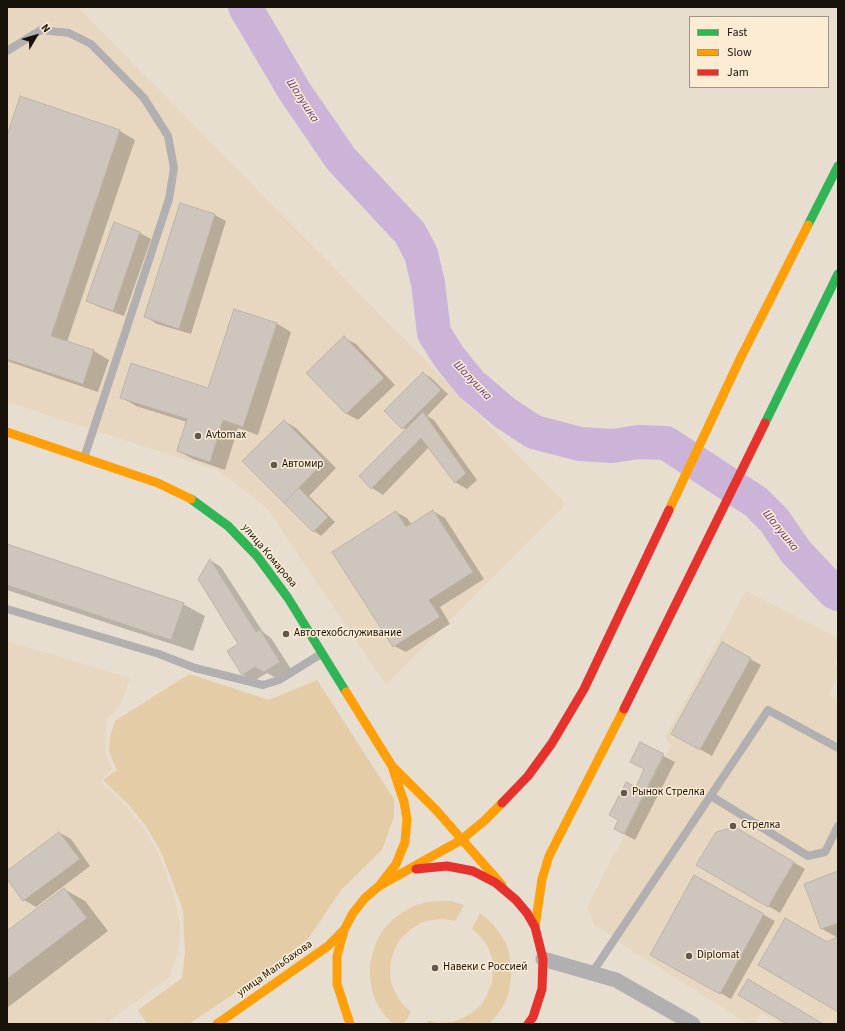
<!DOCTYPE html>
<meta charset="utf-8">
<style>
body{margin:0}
#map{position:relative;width:845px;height:1031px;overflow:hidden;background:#e7ded0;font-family:"Source Sans 3",sans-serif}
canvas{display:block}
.frame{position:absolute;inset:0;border:8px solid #18120a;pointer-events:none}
.legend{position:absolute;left:689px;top:16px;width:140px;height:72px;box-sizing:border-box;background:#fdecd4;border:1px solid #a19583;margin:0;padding:5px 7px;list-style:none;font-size:12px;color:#18120a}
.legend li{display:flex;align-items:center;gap:8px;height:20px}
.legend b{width:20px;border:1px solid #a19583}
.north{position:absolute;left:16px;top:16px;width:40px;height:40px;-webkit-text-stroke:3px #fdecd4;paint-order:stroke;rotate:52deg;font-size:11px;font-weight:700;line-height:16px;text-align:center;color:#18120a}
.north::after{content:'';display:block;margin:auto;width:14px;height:18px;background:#18120a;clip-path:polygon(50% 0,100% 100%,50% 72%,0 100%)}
</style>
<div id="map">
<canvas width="845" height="1031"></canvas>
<div class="frame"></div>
<ul class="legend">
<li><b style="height:5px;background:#30b455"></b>Fast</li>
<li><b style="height:5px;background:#ff9f0a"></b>Slow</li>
<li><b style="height:5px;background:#e5322d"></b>Jam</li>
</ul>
<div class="north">N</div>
</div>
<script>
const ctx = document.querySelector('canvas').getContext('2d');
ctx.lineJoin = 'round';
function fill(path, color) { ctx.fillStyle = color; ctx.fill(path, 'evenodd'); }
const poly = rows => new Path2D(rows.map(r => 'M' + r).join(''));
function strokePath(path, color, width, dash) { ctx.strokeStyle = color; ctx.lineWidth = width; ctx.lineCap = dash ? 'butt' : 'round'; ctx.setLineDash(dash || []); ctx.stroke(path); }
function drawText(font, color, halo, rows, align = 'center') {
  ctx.font = font + ' "Source Sans 3",sans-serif'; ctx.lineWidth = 3; ctx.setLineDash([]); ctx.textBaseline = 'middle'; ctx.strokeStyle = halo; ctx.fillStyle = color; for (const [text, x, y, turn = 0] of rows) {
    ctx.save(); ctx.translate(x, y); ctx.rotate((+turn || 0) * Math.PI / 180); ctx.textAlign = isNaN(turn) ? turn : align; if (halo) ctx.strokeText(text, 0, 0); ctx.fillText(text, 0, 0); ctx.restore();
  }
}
fill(poly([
 [7,7,78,7,566,504,386,685,267,508,217,470,7,402],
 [746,591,838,638,838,656,834,664,838,666,838,676,829,695,838,699,838,1024,781,1024,761,1013,755,1024,749,1024,626,947,594,924,587,907,671,745,665,737],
 [7,641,130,678,121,704,107,719,105,753,113,769,100,781,127,807,143,828,158,852,173,892,180,924,179,948,170,977,105,1024,7,1024]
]), '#e7d7c0');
fill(poly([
 [189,674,269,700,317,680,394,799,394,817,382,850,342,889,308,939,232,995,189,1024,147,1024,138,1010,182,978,185,952,183,910,161,852,146,826,130,806,103,780,117,770,109,752,110,736,115,721],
 [439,901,451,901,464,905,455,921,443,919,431,920,420,923,410,930,401,938,395,948,391,960,390,971,391,983,396,994,402,1004,411,1012,404,1024,393,1024,383,1013,376,1002,372,990,370,977,370,964,373,952,377,940,384,929,392,920,403,912,414,906,426,902],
 [480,913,490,921,498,931,505,941,509,953,511,966,511,978,509,991,505,1003,498,1014,489,1024,426,1024,428,1021,440,1023,452,1022,463,1018,473,1012,482,1004,488,993,492,982,493,970,492,958,488,947,481,937,472,929]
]), '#e4cca7');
fill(poly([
 [21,98,120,131,135,140,67,342,94,351,109,360,98,392,7,361,7,139],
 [181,204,215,215,226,221,191,334,157,324,146,317],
 [115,224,140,233,151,239,124,316,99,307,88,301],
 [276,323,291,332,258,435,238,428,225,470,193,459,178,451,187,422,136,406,121,397,209,390],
 [345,338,356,344,395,385,358,420,347,414,308,373],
 [423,373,430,377,448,394,427,416,434,420,477,480,467,489,455,482,429,447,383,495,372,488,406,430,385,411],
 [284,421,296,428,336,468,309,496,335,522,321,536,314,531,244,461],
 [433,511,445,518,484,579,440,607,450,624,406,652,394,646,396,512,407,518,412,525],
 [7,545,183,604,205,616,193,651,7,590],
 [210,560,221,567,263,632,271,638,291,669,276,678,267,673,254,681,243,675,228,651,240,644],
 [723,644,761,665,712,756,673,734],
 [640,744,675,762,635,840,615,829,645,769],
 [735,828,805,869,780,913,698,864],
 [60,833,71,839,90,866,36,907,24,900,7,877,7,872],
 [838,872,838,938,822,929,805,884],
 [695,877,775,921,731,999,652,955],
 [64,889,85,901,108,931,7,1008,7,932]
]), '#0003');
strokePath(poly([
 [245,7,295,92,341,159,410,233,421,254,428,283,434,333,449,357,471,384,505,413,534,432,580,444,612,446,639,442,666,443,756,502,774,520,796,552,834,592,838,594]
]), '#ccb3d8', 34);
const building = poly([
 [20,96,120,130,51,336,94,350,83,384,7,359,7,136,20,96],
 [180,203,215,214,179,329,144,317,180,203],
 [114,222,140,232,113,311,86,301,114,222],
 [234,309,277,323,243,427,223,420,210,462,177,451,187,419,120,398,131,363,208,388,234,309],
 [344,336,384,378,346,414,306,373,344,336],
 [423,372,441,390,402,429,384,411,423,372],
 [423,412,466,473,455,483,421,438,371,489,359,476,423,412],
 [284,420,325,461,284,503,242,461,284,420],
 [299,488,328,517,313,532,284,503,299,488],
 [433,510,473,572,429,600,440,617,393,647,332,552,396,511,406,527,433,510],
 [7,544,184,603,171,640,7,585,7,544],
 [210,559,256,632,260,630,280,662,264,672,255,667,242,675,227,651,238,644,198,579,210,559],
 [722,642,751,658,700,750,671,734,722,642],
 [640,742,664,754,624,834,614,829,618,820,609,815,626,782,636,787,644,769,630,762,640,742],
 [735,827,794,862,768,907,696,865,716,832,735,827],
 [59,832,80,859,23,901,7,879,7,871,59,832],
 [838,871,838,923,821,929,804,884,838,871],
 [694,875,764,914,720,994,650,955,694,875],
 [64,888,87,918,7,979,7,931,64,888],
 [785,918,827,942,838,937,838,1012,758,965,785,918],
 [748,979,823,1024,787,1024,738,995,748,979]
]);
fill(building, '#cec6bc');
strokePath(building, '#bcb4aa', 1);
strokePath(poly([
 [7,51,41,30,69,33,91,44,144,98,168,136,174,168,169,199,84,458],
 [7,609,159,654,195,668,263,685,279,680,321,654],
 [711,796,808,856,825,852,838,826],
 [592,973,768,710,838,748]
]), '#b2afb0', 8);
strokePath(poly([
 [543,959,616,980,693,1024]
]), '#b2afb0', 15);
strokePath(poly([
 [808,225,838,166],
 [765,423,838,274],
 [191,499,228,526,257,556,288,598,346,692]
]), '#30b455', 9);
strokePath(poly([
 [7,432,158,483,191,499],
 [669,510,740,359,808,225],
 [346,692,392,766,404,802,407,819,405,842,396,864,379,886],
 [394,768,436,810,502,885],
 [535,927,542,879,549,856,624,709],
 [217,1024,328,946,344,930],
 [350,1024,337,984,337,956,344,930,353,913,365,898,379,886,461,840,484,821,502,803]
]), '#ff9f0a', 9);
strokePath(poly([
 [624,709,765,423],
 [502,803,528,776,552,743,584,689,669,510],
 [416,869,447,866,473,871,496,883,516,900,527,913,535,927,543,959,542,989,533,1017,528,1024]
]), '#e5322d', 9);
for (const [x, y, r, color] of [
 [198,436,4,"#60594f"],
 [274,465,4,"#60594f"],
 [286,634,4,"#60594f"],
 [624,793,4,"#60594f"],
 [733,826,4,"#60594f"],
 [689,956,4,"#60594f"],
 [435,968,4,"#60594f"]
]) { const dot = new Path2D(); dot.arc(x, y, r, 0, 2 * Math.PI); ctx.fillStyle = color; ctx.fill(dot); strokePath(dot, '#fdecd4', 1.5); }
drawText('11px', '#18120a', '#fdecd4', [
 ["Avtomax",206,436],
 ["Автомир",282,465],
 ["Автотехобслуживание",294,634],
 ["Рынок Стрелка",632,793],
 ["Стрелка",741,826],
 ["Diplomat",697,956],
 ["Навеки с Россией",443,968]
], 'left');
drawText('11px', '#18120a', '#fdecd4', [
 ["улица Комарова",269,556,50],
 ["улица Мальбахова",275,969,-35]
]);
drawText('italic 12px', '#60377e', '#fdecd4', [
 ["Шалушка",302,101,57],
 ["Шалушка",472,381,46],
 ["Шалушка",780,531,51]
]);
</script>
